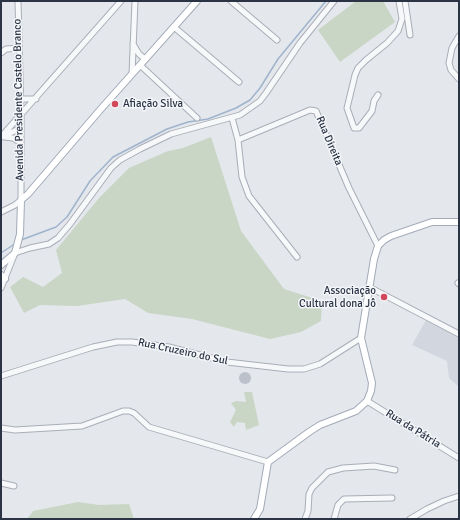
<!DOCTYPE html>
<meta charset="utf-8">
<style>
body{margin:0}
#map{position:relative;width:460px;height:520px;overflow:hidden;background:#e4e7ec;font-family:Signika,sans-serif}
canvas{display:block}
.frame{position:absolute;inset:0;border:2px solid #2b3445;pointer-events:none}
</style>
<div id="map">
<canvas width="460" height="520"></canvas>
<div class="frame"></div>
</div>
<script>
const ctx = document.querySelector('canvas').getContext('2d');
ctx.lineJoin = 'round';
function fill(path, color) { ctx.fillStyle = color; ctx.fill(path, 'evenodd'); }
const poly = rows => new Path2D(rows.map(r => 'M' + r).join(''));
function strokePath(path, color, width, dash) { ctx.strokeStyle = color; ctx.lineWidth = width; ctx.lineCap = dash ? 'butt' : 'round'; ctx.setLineDash(dash || []); ctx.stroke(path); }
function drawText(font, color, halo, rows, align = 'center') {
  ctx.font = font + ' Signika,sans-serif'; ctx.lineWidth = 3; ctx.setLineDash([]); ctx.textBaseline = 'middle'; ctx.strokeStyle = halo; ctx.fillStyle = color; for (const [text, x, y, turn = 0] of rows) {
    ctx.save(); ctx.translate(x, y); ctx.rotate((+turn || 0) * Math.PI / 180); ctx.textAlign = isNaN(turn) ? turn : align; if (halo) ctx.strokeText(text, 0, 0); ctx.fillText(text, 0, 0); ctx.restore();
  }
}
fill(poly([
 [426,320,459,337,459,387,449,378,447,361,412,345]
]), '#d2d6de');
fill(poly([
 [356,1,383,1,395,22,340,62,318,30],
 [211,137,241,231,284,289,322,301,321,321,301,332,270,339,192,319,148,313,125,299,77,306,40,305,24,313,10,287,23,277,43,287,62,273,56,250,99,198,129,168,168,151,183,148],
 [244,392,252,392,259,425,246,430,245,423,237,422,234,427,230,422,236,410,231,403,236,401,246,402],
 [78,502,99,505,129,504,134,519,27,519,33,511]
]), '#c9d6c5');
strokePath(poly([
 [21,240,56,227,67,217,90,181,113,157,167,129,188,122,208,119,236,108,250,100,260,88,278,59,326,1],
 [1,253,16,243]
]), '#9fb4cc', 1.5);
fill(poly([
 '239 378a6 6 0 1 1 12 0a6 6 0 1 1-12 0Z'
]), '#bbc0ca');
const minor = poly([
 [231,1,277,40],
 [405,1,410,35],
 [174,27,239,82],
 [459,36,452,48,449,63,451,70,459,79],
 [133,44,139,54,145,59],
 [1,53,6,49,19,48],
 [140,65,197,118],
 [132,74,135,1],
 [378,95,374,101,372,111,359,128,354,128,347,108,355,75,358,68,366,60,387,43,398,31,402,19,399,1],
 [21,99,36,99],
 [232,118,238,140,242,177,249,196,297,257],
 [4,136,21,128],
 [1,137,121,1],
 [4,137,13,138,21,143],
 [238,140,310,110,316,111,349,188,378,246],
 [1,212,15,205,21,200,21,115,18,1],
 [458,283,459,284],
 [369,287,459,334],
 [1,288,15,253,30,248,49,244,58,238,70,224,111,168,120,160,140,149,171,134,240,115,260,101,266,93,300,43,334,1],
 [1,376,93,347,117,342,132,342,169,347,227,362,288,369,304,369,320,364,361,338],
 [367,401,459,458],
 [1,428,15,430,82,426,123,411,129,411,134,413,149,427,268,462],
 [1,483,14,486],
 [305,519,308,511,309,494,312,488,328,472,343,468,374,466,395,470],
 [334,519,338,505,344,499,392,498],
 [410,519,427,509,444,501,459,496]
]);
const major = poly([
 [1,265,15,253,20,234,21,200,28,194,100,110,197,1],
 [1,275,5,279],
 [254,519,260,509,268,462,309,432,320,425,356,411,367,401,371,391,372,383,361,338,374,259,378,246,384,240,391,236,432,222,459,222]
]);
strokePath(minor, '#a9aeb7', 7);
strokePath(major, '#a3abb8', 8);
strokePath(minor, '#f7f8fa', 5);
strokePath(major, '#fff', 6);
for (const [x, y, r, color] of [
 [115,104,4,"#d1495b"],
 [384,297,4,"#d1495b"]
]) { const dot = new Path2D(); dot.arc(x, y, r, 0, 2 * Math.PI); ctx.fillStyle = color; ctx.fill(dot); strokePath(dot, '#f4f6f9', 1.5); }
drawText('11px', '#2b3445', '#f4f6f9', [
 ["Avenida Presidente Castelo Branco",19,100,-91],
 ["Rua Direita",329,141,67],
 ["Rua Cruzeiro do Sul",183,352,12],
 ["Rua da Pátria",413,429,32]
]);
drawText('11px', '#2b3445', '#f4f6f9', [
 ["Afiação Silva",123,104],
 ["Associação",376,291,"right"],
 ["Cultural dona Jô",376,304,"right"]
], 'left');
</script>
